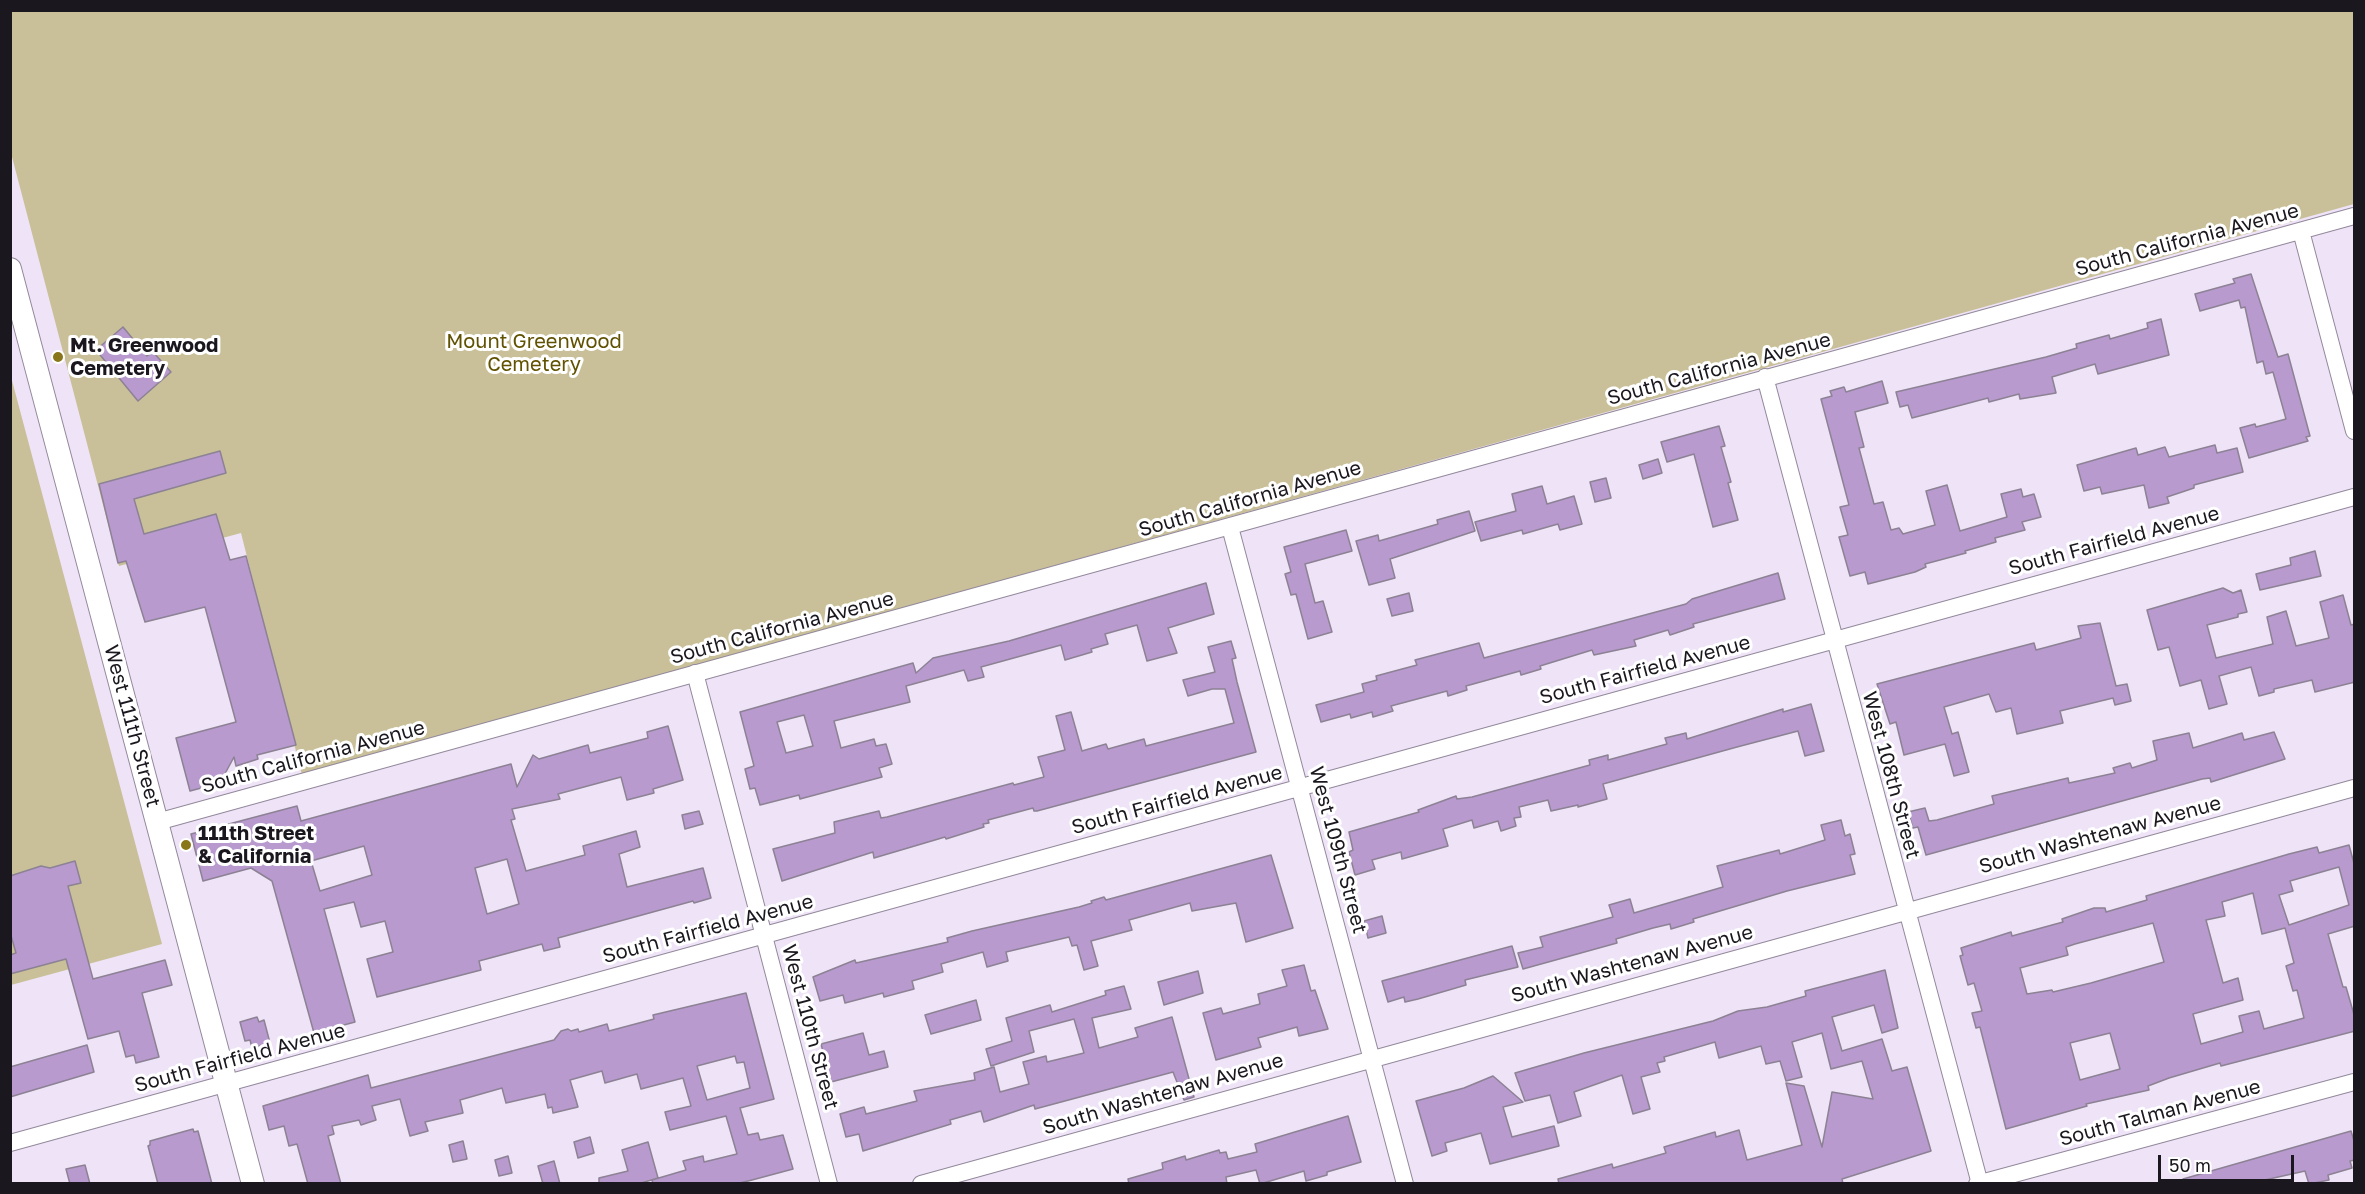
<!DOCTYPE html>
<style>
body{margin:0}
#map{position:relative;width:2365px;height:1194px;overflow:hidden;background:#eee3f7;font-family:"Golos Text",sans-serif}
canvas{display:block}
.frame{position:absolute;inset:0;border:12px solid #1b171e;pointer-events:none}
.scale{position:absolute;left:2158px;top:1155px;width:136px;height:27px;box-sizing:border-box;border:3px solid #1b171e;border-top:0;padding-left:8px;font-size:18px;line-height:21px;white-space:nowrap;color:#1b171e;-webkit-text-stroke:4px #fff;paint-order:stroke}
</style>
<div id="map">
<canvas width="2365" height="1194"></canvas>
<div class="frame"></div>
<div class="scale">50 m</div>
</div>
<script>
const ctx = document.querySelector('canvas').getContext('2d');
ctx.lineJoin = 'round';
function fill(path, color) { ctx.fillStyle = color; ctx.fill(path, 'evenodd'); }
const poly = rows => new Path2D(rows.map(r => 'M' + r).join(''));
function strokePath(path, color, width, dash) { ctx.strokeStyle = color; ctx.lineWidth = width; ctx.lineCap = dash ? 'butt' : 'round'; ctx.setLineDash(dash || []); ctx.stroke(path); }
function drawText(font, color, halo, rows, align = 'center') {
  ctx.font = font + ' "Golos Text",sans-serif'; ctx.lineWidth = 6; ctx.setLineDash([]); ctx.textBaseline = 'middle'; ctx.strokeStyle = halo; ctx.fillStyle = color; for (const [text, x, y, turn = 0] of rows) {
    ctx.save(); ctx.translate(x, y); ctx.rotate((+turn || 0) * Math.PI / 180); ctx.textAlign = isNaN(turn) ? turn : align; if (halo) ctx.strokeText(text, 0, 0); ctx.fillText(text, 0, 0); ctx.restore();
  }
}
fill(poly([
 [10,11,2354,11,2354,204,302,775,241,533,119,566,11,153],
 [10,373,162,944,11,985,10,985]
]), '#c9c099');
const building = poly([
 [2251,274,2278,357,2288,354,2310,436,2306,437,2308,441,2249,458,2240,428,2255,424,2256,427,2286,419,2273,372,2266,374,2263,361,2257,363,2245,307,2241,308,2239,300,2200,311,2195,294,2235,283,2233,279,2251,274],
 [2161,319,2169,355,2098,374,2095,364,2052,377,2056,393,2020,399,2019,394,1989,402,1988,398,1912,418,1908,405,1900,407,1896,392,2046,357,2077,348,2076,344,2109,335,2110,339,2148,328,2147,323,2161,319],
 [123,327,147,356,153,352,171,372,138,401,96,350,123,327],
 [1882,381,1888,403,1855,412,1864,447,1859,448,1874,504,1883,502,1891,530,1899,528,1903,534,1935,525,1926,491,1947,485,1960,531,2007,517,2001,494,2021,489,2023,497,2034,494,2041,517,2022,522,2025,530,1995,538,1996,542,1965,551,1966,553,1925,564,1926,567,1915,572,1868,584,1865,572,1850,576,1839,537,1848,535,1840,507,1849,505,1821,399,1832,396,1830,391,1844,387,1846,392,1882,381],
 [1719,426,1725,446,1721,447,1731,482,1728,483,1738,520,1713,527,1694,454,1667,462,1661,442,1719,426],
 [2215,445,2217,453,2237,448,2243,472,2194,485,2194,488,2167,497,2169,503,2149,508,2144,485,2102,494,2100,487,2084,491,2077,465,2136,448,2138,455,2165,447,2169,457,2215,445],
 [220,451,226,473,134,499,144,534,216,514,230,560,246,556,296,745,257,755,258,759,236,766,234,757,220,783,190,791,176,738,236,722,205,607,145,622,126,561,118,563,99,484,220,451],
 [1658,459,1662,473,1643,479,1639,465,1658,459],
 [1606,478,1611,498,1595,502,1590,482,1606,478],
 [1542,486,1547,504,1574,496,1582,524,1560,530,1558,524,1523,534,1522,530,1481,541,1475,522,1516,511,1512,494,1542,486],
 [1469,511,1475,531,1390,559,1395,578,1369,585,1356,541,1378,535,1379,541,1438,524,1437,520,1469,511],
 [1346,530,1352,551,1305,564,1315,603,1323,601,1332,632,1308,639,1296,594,1291,595,1285,574,1291,572,1284,547,1346,530],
 [2315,551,2321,576,2260,590,2256,574,2291,565,2290,558,2315,551],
 [1778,573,1785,599,1693,624,1694,627,1670,635,1668,630,1634,640,1636,646,1594,655,1592,650,1540,666,1541,669,1521,675,1520,671,1466,686,1467,690,1448,696,1447,691,1391,706,1393,711,1373,717,1372,712,1351,718,1350,714,1321,722,1316,705,1364,692,1362,684,1377,680,1376,676,1417,665,1415,660,1479,643,1484,658,1686,604,1692,599,1778,573],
 [1206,583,1214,614,1168,628,1177,653,1147,661,1137,625,1105,634,1108,644,1091,649,1092,652,1065,660,1061,645,981,667,984,677,968,681,964,670,906,686,910,702,834,721,841,748,874,739,876,746,886,744,892,764,879,768,882,777,800,799,799,795,760,805,755,788,750,789,745,769,754,766,740,712,913,663,916,673,933,658,1009,641,1206,583],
 [804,715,813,746,786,753,777,722,804,715],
 [2223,588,2233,593,2241,590,2247,612,2238,614,2238,617,2207,625,2216,658,2273,644,2267,617,2286,611,2296,646,2329,638,2320,602,2343,595,2351,625,2355,624,2355,682,2315,692,2312,680,2274,689,2274,692,2259,696,2251,667,2219,676,2227,704,2209,709,2201,680,2180,686,2169,647,2158,650,2147,610,2223,588],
 [1409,593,1413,611,1392,616,1387,599,1409,593],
 [2100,623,2116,686,2127,684,2131,701,2115,705,2113,698,2060,711,2063,723,2017,734,2011,708,1996,712,1989,694,1944,707,1952,734,1958,732,1969,772,1954,776,1945,744,1904,755,1896,722,1890,724,1877,684,2034,643,2036,650,2081,638,2078,626,2100,623],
 [1231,641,1236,658,1232,659,1237,682,1256,752,1037,811,1034,811,1033,808,988,820,989,823,983,824,984,827,946,839,945,837,874,858,873,852,782,881,773,849,835,833,834,822,879,811,881,818,887,817,1013,783,1014,785,1044,777,1038,757,1065,750,1056,716,1071,712,1082,751,1106,744,1108,749,1144,739,1146,746,1234,723,1225,689,1212,689,1188,696,1183,680,1215,672,1208,647,1231,641],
 [1811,704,1824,751,1805,756,1798,731,1737,747,1603,784,1607,799,1578,807,1578,805,1551,811,1548,800,1519,807,1521,817,1514,818,1516,826,1501,831,1498,821,1474,828,1472,820,1443,829,1448,846,1402,859,1401,852,1372,860,1375,869,1355,875,1349,852,1353,850,1349,832,1419,812,1418,810,1456,796,1457,799,1472,797,1590,765,1589,760,1608,755,1608,760,1667,744,1665,738,1686,733,1687,739,1783,709,1783,712,1811,704],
 [668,726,683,780,653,789,654,793,627,800,621,777,558,794,560,799,512,809,515,819,511,820,526,871,585,855,583,846,636,831,640,847,619,854,627,887,703,868,711,898,694,903,693,901,558,938,560,947,544,951,542,944,479,961,481,970,377,997,367,959,393,952,385,921,361,927,354,902,324,909,355,1022,314,1033,272,881,251,868,203,881,191,834,297,806,301,821,511,764,517,787,533,755,539,759,588,745,590,753,648,738,647,732,668,726],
 [364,846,372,875,320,891,311,861,364,846],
 [507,859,519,904,487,914,475,868,507,859],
 [2274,732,2285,759,2211,782,2210,778,2202,779,1926,855,1918,827,1913,828,1908,812,1925,808,1929,821,1937,820,1994,804,1992,796,2068,778,2069,783,2115,773,2113,768,2130,763,2132,768,2157,760,2153,741,2189,733,2193,748,2242,733,2244,740,2274,732],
 [699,811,703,824,685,829,682,815,699,811],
 [1841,820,1845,836,1850,834,1855,854,1850,855,1855,874,1787,891,1693,919,1694,922,1671,929,1670,924,1653,928,1616,939,1617,943,1523,969,1518,953,1543,947,1540,937,1613,917,1609,905,1630,899,1634,913,1723,887,1717,866,1779,850,1780,854,1825,840,1821,825,1841,820],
 [2349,845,2355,867,2355,926,2328,934,2343,987,2346,987,2355,1018,2355,1031,2221,1066,2220,1063,2169,1078,2148,1086,2149,1090,2086,1104,2087,1106,2006,1129,1980,1027,1976,1028,1972,1013,1982,1011,1974,983,1968,985,1960,956,1963,955,1961,948,2011,932,2012,936,2063,922,2062,919,2094,908,2105,908,2106,912,2147,900,2146,896,2289,854,2317,847,2319,853,2349,845],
 [2339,867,2349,905,2289,925,2279,895,2293,891,2290,881,2339,867],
 [2253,893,2262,934,2285,928,2294,963,2286,966,2293,991,2297,990,2304,1018,2264,1029,2259,1011,2239,1016,2243,1032,2201,1044,2193,1014,2243,1000,2238,978,2223,983,2206,920,2225,916,2222,902,2253,893],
 [2153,923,2164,962,2091,983,2053,992,2052,990,2027,994,2020,968,2068,955,2066,947,2075,944,2153,923],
 [2110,1033,2120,1069,2080,1080,2070,1043,2110,1033],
 [1271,855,1293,928,1246,942,1236,903,1192,911,1190,903,1129,920,1132,930,1091,941,1098,966,1084,970,1077,945,1072,946,1069,937,1006,952,1008,961,987,967,983,952,941,964,943,972,912,981,914,989,884,997,883,993,845,1003,843,995,820,1001,813,977,855,960,856,963,948,942,947,938,972,931,1079,907,1092,903,1091,901,1104,897,1106,900,1271,855],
 [75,861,81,883,68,886,93,979,165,960,172,985,142,993,159,1057,136,1063,134,1055,126,1057,119,1031,88,1039,66,959,10,974,10,955,16,953,10,932,10,876,41,866,50,868,75,861],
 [1382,916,1386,933,1368,938,1364,921,1382,916],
 [1512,946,1518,967,1465,980,1466,985,1418,999,1405,1002,1404,997,1388,1002,1382,981,1512,946],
 [1304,965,1311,991,1315,990,1328,1029,1299,1036,1297,1027,1258,1038,1261,1047,1216,1060,1203,1013,1221,1008,1223,1014,1260,1004,1258,994,1287,986,1282,970,1304,965],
 [1885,970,1898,1028,1882,1033,1874,1005,1832,1017,1842,1051,1882,1039,1892,1071,1907,1067,1931,1151,1842,1179,1843,1184,1559,1184,1558,1179,1612,1164,1613,1168,1666,1153,1664,1147,1715,1132,1716,1137,1739,1130,1747,1160,1802,1145,1786,1083,1804,1086,1822,1147,1832,1092,1873,1099,1862,1061,1831,1069,1822,1033,1792,1042,1802,1077,1786,1081,1780,1061,1766,1064,1761,1046,1719,1058,1715,1042,1664,1057,1665,1061,1657,1063,1660,1072,1641,1077,1650,1109,1633,1114,1622,1075,1574,1092,1581,1116,1558,1123,1550,1095,1525,1101,1515,1073,1584,1053,1713,1021,1738,1011,1767,1007,1806,996,1805,991,1885,970],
 [1198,971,1203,993,1164,1005,1158,982,1198,971],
 [1124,986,1131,1009,1092,1018,1099,1048,1138,1037,1135,1028,1172,1017,1194,1097,1184,1100,1173,1072,1035,1109,1034,1105,984,1122,981,1111,950,1120,951,1124,863,1151,859,1134,846,1137,840,1114,864,1107,866,1114,917,1101,914,1091,975,1080,974,1073,994,1067,1000,1092,1029,1084,1023,1062,1046,1056,1047,1062,1084,1053,1074,1019,1029,1031,1034,1052,991,1066,986,1049,1012,1041,1006,1018,1050,1005,1052,1012,1106,995,1105,991,1124,986],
 [746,993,774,1099,740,1108,748,1135,758,1133,760,1140,783,1135,793,1169,752,1180,736,1184,653,1184,652,1180,686,1170,683,1161,703,1156,704,1162,737,1154,726,1116,670,1130,665,1112,691,1106,683,1078,641,1089,637,1074,605,1083,602,1071,570,1080,578,1107,553,1113,552,1107,548,1108,545,1094,506,1103,502,1088,460,1100,463,1113,425,1122,428,1131,410,1136,400,1099,372,1106,376,1120,361,1125,359,1120,332,1126,334,1134,328,1136,341,1184,308,1184,297,1144,289,1146,284,1126,269,1130,263,1106,368,1075,371,1088,554,1040,561,1031,568,1029,571,1031,578,1029,579,1032,607,1024,609,1031,654,1019,653,1015,746,993],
 [735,1056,737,1063,744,1062,750,1088,707,1100,697,1066,735,1056],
 [976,1000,981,1020,931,1034,925,1015,976,1000],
 [257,1017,259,1022,264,1020,270,1043,252,1048,250,1040,245,1041,240,1022,257,1017],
 [863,1033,869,1055,884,1051,888,1067,831,1082,821,1044,863,1033],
 [87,1045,94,1072,10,1097,10,1067,87,1045],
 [1493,1076,1523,1102,1503,1107,1512,1137,1554,1126,1559,1146,1490,1164,1481,1133,1445,1143,1447,1151,1432,1156,1416,1101,1464,1088,1493,1076],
 [1348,1116,1361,1162,1327,1172,1327,1175,1306,1181,1304,1171,1260,1184,1256,1170,1226,1177,1227,1184,1129,1184,1128,1179,1163,1169,1162,1163,1185,1156,1186,1160,1219,1150,1220,1153,1226,1152,1228,1159,1257,1152,1255,1144,1348,1116],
 [193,1129,194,1132,198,1131,212,1184,158,1184,148,1146,150,1145,150,1141,193,1129],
 [2351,1131,2355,1144,2355,1160,2350,1161,2352,1168,2328,1175,2329,1180,2309,1184,2305,1171,2247,1184,2184,1184,2183,1179,2351,1131],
 [590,1137,594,1153,578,1158,574,1142,590,1137],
 [463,1141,467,1159,453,1162,449,1145,463,1141],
 [648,1142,658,1178,638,1184,599,1184,599,1178,628,1171,622,1150,648,1142],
 [508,1156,512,1173,499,1176,495,1160,508,1156],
 [554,1161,560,1184,543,1184,538,1166,554,1161],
 [85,1165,90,1184,70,1184,66,1169,85,1165]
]);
fill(building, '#b89acf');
strokePath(building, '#8c8294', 1.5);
const minor = poly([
 [2301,231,2354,431],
 [1765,377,1980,1184],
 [1230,527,1405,1184],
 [695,673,829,1184],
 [157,822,2354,216],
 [10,1143,2354,497],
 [921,1184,2354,788],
 [1977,1184,2354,1082]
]);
const secondary = poly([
 [10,269,253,1184]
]);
strokePath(minor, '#93899b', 18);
strokePath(secondary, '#93899b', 24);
strokePath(minor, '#fff', 16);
strokePath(secondary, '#fff', 22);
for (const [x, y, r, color] of [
 [58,357,6,"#89761a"],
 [186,845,6,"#89761a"]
]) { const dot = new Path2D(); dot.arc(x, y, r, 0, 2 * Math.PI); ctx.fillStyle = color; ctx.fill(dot); strokePath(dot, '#fff', 2); }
drawText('20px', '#1b171e', '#fff', [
 ["South California Avenue",2187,240,-15],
 ["South California Avenue",1719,369,-15],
 ["South California Avenue",1250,499,-16],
 ["South Fairfield Avenue",2114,541,-15],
 ["South California Avenue",782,628,-15],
 ["South Fairfield Avenue",1645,670,-15],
 ["West 111th Street",132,726,75],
 ["South California Avenue",313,757,-15],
 ["West 108th Street",1891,775,75],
 ["South Fairfield Avenue",1177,800,-15],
 ["South Washtenaw Avenue",2100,835,-15],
 ["West 109th Street",1338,850,75],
 ["South Fairfield Avenue",708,929,-15],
 ["South Washtenaw Avenue",1632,964,-15],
 ["West 110th Street",810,1027,75],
 ["South Fairfield Avenue",240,1058,-15],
 ["South Washtenaw Avenue",1163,1094,-16],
 ["South Talman Avenue",2160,1113,-15]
]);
drawText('20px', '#615202', '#fff', [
 ["Mount Greenwood",534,342],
 ["Cemetery",534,365]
]);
drawText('bold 20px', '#1b171e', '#fff', [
 ["Mt. Greenwood",70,346],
 ["Cemetery",70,369],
 ["111th Street",198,834],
 ["& California",198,857]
], 'left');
</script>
